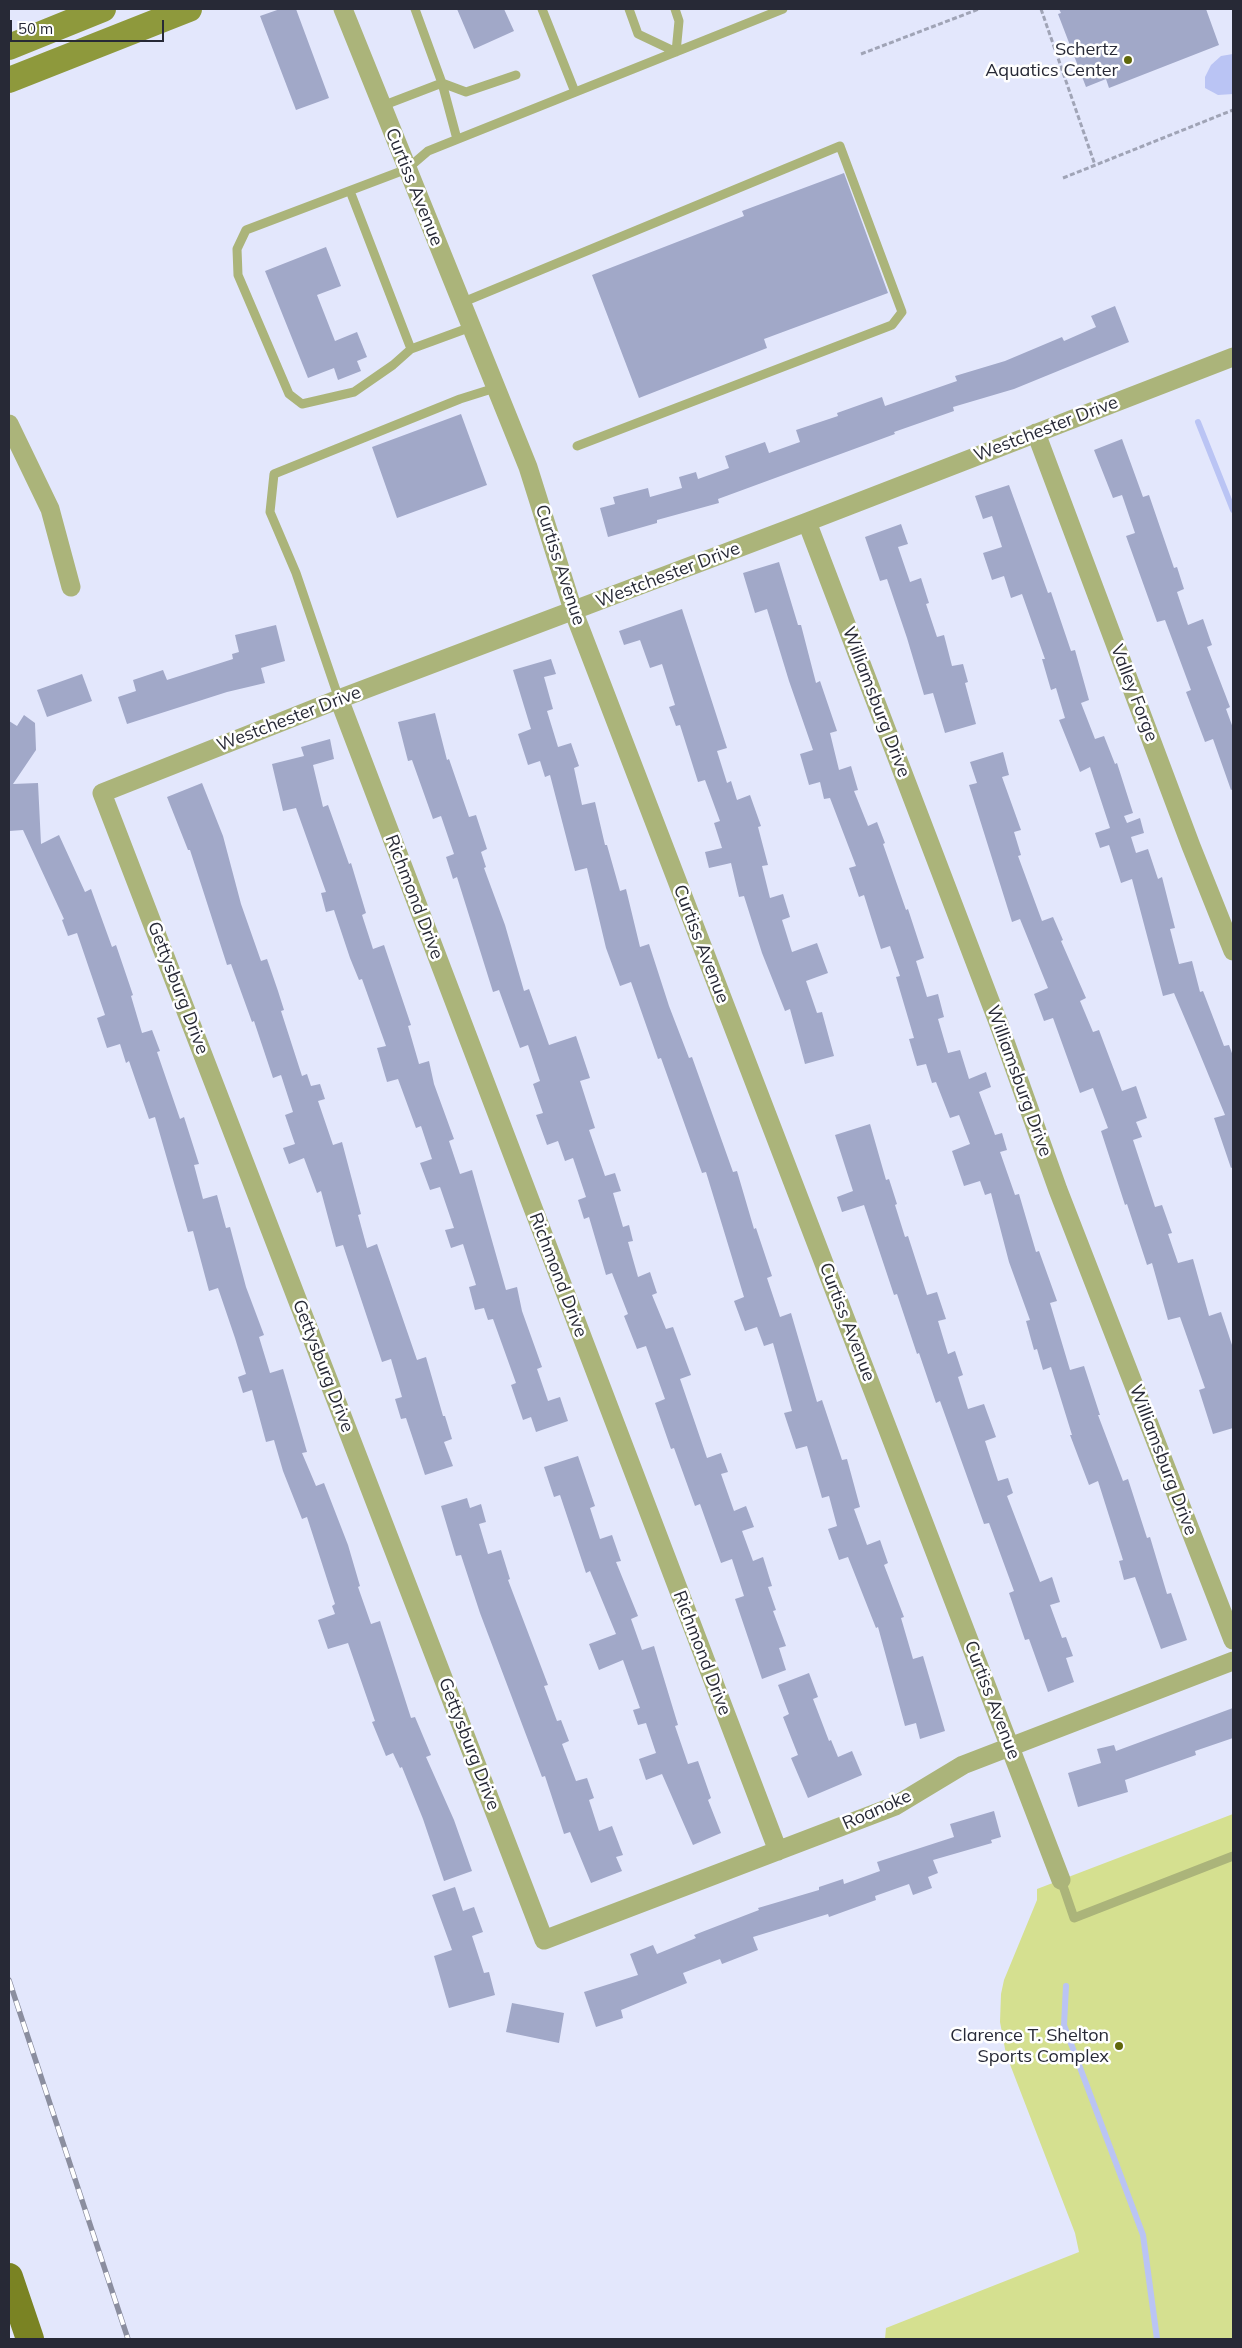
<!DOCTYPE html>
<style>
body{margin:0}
#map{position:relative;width:1242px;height:2348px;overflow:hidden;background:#e3e7fc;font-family:Mulish,sans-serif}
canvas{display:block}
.frame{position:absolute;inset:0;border:10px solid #272936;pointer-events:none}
.scale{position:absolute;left:10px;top:20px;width:154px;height:22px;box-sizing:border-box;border:2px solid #272936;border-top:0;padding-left:6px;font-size:15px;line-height:18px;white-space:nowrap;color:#272936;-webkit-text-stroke:4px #fff;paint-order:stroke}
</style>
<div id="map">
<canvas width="1242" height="2348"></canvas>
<div class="frame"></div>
<div class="scale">50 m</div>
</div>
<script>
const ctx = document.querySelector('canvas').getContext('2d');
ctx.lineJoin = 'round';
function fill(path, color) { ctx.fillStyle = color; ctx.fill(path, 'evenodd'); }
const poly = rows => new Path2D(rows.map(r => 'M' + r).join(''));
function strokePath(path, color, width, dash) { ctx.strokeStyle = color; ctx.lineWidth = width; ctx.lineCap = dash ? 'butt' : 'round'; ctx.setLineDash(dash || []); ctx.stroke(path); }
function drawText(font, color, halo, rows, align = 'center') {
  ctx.font = font + ' Mulish,sans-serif'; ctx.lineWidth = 5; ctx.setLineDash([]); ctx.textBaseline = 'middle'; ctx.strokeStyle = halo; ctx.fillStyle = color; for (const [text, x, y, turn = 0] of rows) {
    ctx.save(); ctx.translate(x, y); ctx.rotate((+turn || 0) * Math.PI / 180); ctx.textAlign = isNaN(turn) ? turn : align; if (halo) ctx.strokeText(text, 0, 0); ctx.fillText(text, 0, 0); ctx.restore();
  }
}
fill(poly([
 [1233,1814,1233,2339,885,2339,886,2328,1079,2252,1075,2233,1006,2054,1000,2022,1001,1994,1004,1980,1037,1900,1037,1889]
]), '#d5e090');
fill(poly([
 [1233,54,1233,94,1218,95,1205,88,1205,77,1211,65,1221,56]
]), '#bac4f4');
strokePath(poly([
 [1198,422,1233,510],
 [1066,1986,1064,2025,1143,2235,1157,2339]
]), '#bac4f4', 6);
fill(poly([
 [280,9,296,9,329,98,296,110,260,16],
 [457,9,504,9,514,31,474,49],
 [1059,9,1206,9,1219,45,1109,88,1106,79,1086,87,1058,14,1061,13],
 [844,173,888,293,764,339,767,348,639,398,592,275,744,216,742,211],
 [326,247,341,286,317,295,335,341,357,332,367,357,357,361,361,371,338,380,334,368,308,378,265,271],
 [1115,306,1129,342,1014,389,953,407,954,411,894,432,895,434,718,499,719,503,657,520,657,523,608,537,600,508,615,504,613,497,648,488,650,497,682,488,679,477,696,472,698,479,729,468,725,456,765,442,769,453,800,442,796,430,838,416,837,413,882,397,885,406,957,381,955,376,1005,361,1062,337,1064,341,1096,327,1091,316],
 [461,414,487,485,397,518,372,447],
 [1122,439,1143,497,1149,495,1174,568,1177,567,1184,589,1177,592,1188,625,1203,619,1212,645,1207,647,1230,707,1226,709,1233,728,1233,789,1231,790,1213,739,1205,742,1186,692,1191,690,1165,620,1157,622,1126,536,1135,533,1122,495,1113,498,1094,450],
 [1009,485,1048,593,1051,592,1071,651,1075,650,1089,700,1081,703,1095,739,1104,736,1115,764,1117,763,1133,813,1124,816,1127,823,1140,818,1144,833,1131,837,1136,853,1148,849,1158,879,1162,877,1175,928,1170,929,1179,964,1192,961,1200,992,1203,991,1224,1046,1229,1045,1233,1056,1233,1167,1231,1168,1214,1118,1225,1115,1197,1047,1174,993,1163,996,1132,879,1121,883,1109,845,1100,848,1095,833,1110,828,1090,767,1080,772,1059,720,1065,718,1056,688,1051,690,1042,659,1045,659,1022,594,1011,598,1004,576,992,580,983,553,1002,547,992,516,983,519,975,496],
 [901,524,908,544,898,547,910,582,921,578,929,603,926,604,937,637,944,635,952,666,963,664,968,682,965,683,976,724,945,733,933,693,924,695,907,638,887,579,880,581,865,537],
 [779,562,798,625,801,625,816,683,820,681,837,731,830,733,839,770,851,766,858,790,854,791,868,826,877,822,885,843,883,844,906,910,908,909,924,958,916,961,927,997,938,994,944,1017,938,1019,948,1053,960,1050,969,1079,986,1072,991,1087,979,1092,995,1135,1002,1133,1007,1150,1000,1152,1015,1195,1019,1194,1036,1252,1039,1251,1057,1301,1050,1303,1070,1370,1084,1366,1100,1415,1098,1415,1123,1481,1128,1479,1147,1538,1150,1537,1167,1594,1171,1593,1187,1640,1161,1649,1135,1577,1124,1580,1119,1561,1123,1560,1098,1481,1089,1485,1070,1435,1072,1435,1051,1367,1043,1370,1037,1349,1034,1350,1026,1321,1030,1320,1009,1262,991,1193,985,1195,980,1181,964,1186,952,1151,970,1144,959,1115,950,1118,936,1082,932,1083,926,1064,917,1066,909,1039,914,1038,896,977,900,976,890,946,881,949,864,895,859,897,849,868,856,866,830,798,824,799,820,782,809,785,800,754,813,750,789,681,767,609,755,613,743,573],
 [682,609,727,748,717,751,727,783,731,781,737,800,750,795,761,826,758,827,768,865,762,866,770,898,783,894,790,917,782,920,792,952,817,943,828,973,806,981,817,1013,822,1012,834,1056,805,1064,790,1009,785,1011,762,953,744,896,739,897,731,863,709,868,705,852,722,848,714,823,720,821,705,780,698,782,680,725,676,726,669,707,675,705,662,664,650,668,640,640,624,645,619,631],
 [276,625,285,661,261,668,265,683,227,692,127,724,118,697,136,691,133,680,163,670,167,680,233,659,232,654,239,652,235,635],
 [551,659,556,674,544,677,553,709,547,711,558,747,571,743,579,766,574,768,582,805,595,802,605,845,607,845,620,891,626,889,640,947,649,944,669,1006,689,1058,692,1057,733,1172,737,1171,754,1229,756,1228,772,1276,767,1278,780,1317,791,1313,817,1402,822,1400,842,1460,847,1459,860,1507,854,1509,867,1545,880,1540,888,1563,884,1565,904,1617,901,1618,913,1659,923,1656,945,1731,920,1739,916,1723,905,1726,878,1627,876,1628,848,1557,839,1560,828,1529,837,1526,829,1496,822,1498,807,1446,796,1449,784,1413,792,1411,773,1343,764,1346,757,1327,745,1331,734,1301,744,1297,706,1172,702,1173,661,1058,658,1059,631,982,620,986,606,948,587,868,575,871,550,775,545,777,540,761,528,765,518,734,531,729,513,670],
 [82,674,92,701,47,717,37,690],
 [435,713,447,760,449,759,469,817,476,815,487,849,481,852,486,867,484,868,505,925,524,991,529,989,549,1045,576,1036,590,1078,580,1081,595,1128,589,1130,605,1176,615,1173,621,1191,613,1193,623,1227,629,1225,633,1241,628,1242,638,1277,650,1272,657,1293,652,1295,666,1329,673,1327,691,1375,680,1379,707,1458,721,1453,728,1472,721,1474,734,1511,746,1506,754,1527,742,1531,753,1561,763,1557,772,1586,768,1587,776,1610,773,1611,786,1646,779,1648,786,1670,762,1679,735,1599,744,1596,732,1559,721,1563,700,1504,695,1506,674,1448,671,1449,655,1403,665,1399,646,1346,637,1349,624,1316,628,1314,612,1273,606,1275,589,1217,584,1219,578,1200,586,1197,573,1158,565,1161,558,1141,547,1145,536,1115,543,1113,533,1084,540,1081,528,1045,520,1048,499,990,493,992,457,877,453,879,446,857,454,854,441,816,433,819,412,760,408,761,398,722],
 [24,715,35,723,36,750,13,784,38,783,41,844,59,835,85,892,91,889,112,947,116,945,133,995,131,996,142,1033,152,1030,160,1051,157,1052,180,1119,184,1117,199,1164,194,1165,203,1199,217,1195,226,1228,230,1227,246,1287,264,1335,259,1337,270,1373,283,1369,307,1452,302,1453,316,1486,324,1483,348,1545,360,1586,358,1587,371,1624,380,1621,411,1718,415,1717,431,1755,426,1757,454,1820,472,1871,444,1881,423,1819,402,1767,400,1768,393,1753,386,1756,372,1722,375,1721,348,1643,328,1649,318,1620,335,1614,332,1606,335,1604,307,1517,302,1519,283,1471,274,1440,266,1442,252,1390,243,1393,238,1377,246,1374,235,1338,218,1288,209,1291,193,1231,188,1232,155,1117,149,1119,129,1061,126,1063,120,1044,107,1048,97,1018,105,1015,77,933,68,936,62,920,64,919,23,830,9,831,9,721,17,726],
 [330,739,334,759,313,765,323,807,328,805,349,864,351,863,366,913,362,915,373,949,384,945,411,1025,408,1026,419,1064,429,1061,434,1084,454,1139,449,1141,460,1174,472,1170,506,1290,517,1287,522,1311,542,1367,537,1369,548,1401,560,1397,568,1421,536,1432,531,1417,523,1420,511,1385,516,1383,493,1319,488,1320,484,1308,475,1310,469,1287,476,1285,463,1244,451,1248,445,1230,454,1228,440,1187,430,1190,420,1163,432,1159,421,1126,416,1128,398,1079,387,1082,377,1048,386,1046,362,979,359,980,350,958,334,910,326,912,321,893,326,892,296,808,283,811,272,764,304,756,301,747],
 [1003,752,1009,775,1002,777,1021,830,1014,832,1021,855,1018,856,1042,921,1053,917,1063,940,1061,941,1086,998,1080,1001,1093,1032,1099,1030,1122,1091,1136,1086,1147,1118,1136,1122,1142,1137,1133,1140,1155,1207,1162,1205,1172,1233,1168,1234,1178,1263,1193,1259,1209,1316,1221,1312,1233,1348,1233,1428,1213,1434,1199,1390,1205,1388,1180,1317,1168,1320,1152,1263,1147,1265,1127,1204,1125,1205,1101,1131,1108,1128,1093,1088,1080,1093,1053,1018,1044,1021,1034,994,1048,988,1020,919,1012,922,969,785,977,783,970,762],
 [202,783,223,836,241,904,261,961,267,959,278,991,284,1010,281,1011,302,1076,307,1074,311,1086,320,1084,325,1099,318,1101,333,1145,342,1142,361,1214,358,1215,367,1248,377,1244,417,1360,426,1357,443,1416,445,1416,452,1439,444,1442,453,1466,425,1475,406,1418,401,1419,395,1399,402,1397,391,1359,382,1362,343,1245,336,1247,321,1191,317,1193,304,1158,289,1164,283,1148,295,1144,285,1115,293,1112,281,1075,273,1078,254,1021,252,1022,231,964,227,965,190,850,188,850,167,797],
 [870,1124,886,1180,889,1179,897,1204,895,1205,905,1237,908,1236,927,1295,937,1292,946,1319,938,1321,948,1354,955,1351,963,1375,958,1377,968,1409,984,1404,996,1437,985,1441,998,1481,1008,1478,1013,1493,1007,1496,1040,1582,1052,1577,1060,1602,1050,1605,1062,1638,1066,1637,1073,1656,1066,1658,1074,1682,1048,1692,1029,1639,1025,1640,1009,1593,1014,1591,989,1523,984,1524,940,1401,936,1403,919,1353,917,1354,897,1294,894,1295,864,1205,842,1212,837,1197,853,1191,835,1135],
 [578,1456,595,1506,590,1508,600,1539,612,1535,621,1561,616,1562,638,1616,631,1619,642,1650,654,1646,678,1725,675,1726,688,1764,698,1761,711,1798,708,1800,721,1833,693,1845,662,1774,646,1780,639,1759,656,1753,646,1723,638,1725,633,1710,640,1708,623,1660,599,1670,589,1644,616,1634,590,1571,586,1573,560,1495,554,1497,544,1467],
 [467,1498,470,1508,481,1504,486,1522,479,1524,488,1554,501,1550,510,1579,508,1580,548,1685,544,1686,557,1721,561,1720,569,1741,562,1744,576,1781,587,1778,594,1798,589,1800,599,1831,612,1826,623,1855,616,1857,622,1871,591,1883,570,1832,564,1834,545,1776,542,1777,480,1613,461,1555,456,1556,441,1506],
 [809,1673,818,1697,813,1699,829,1741,831,1740,838,1757,852,1751,862,1775,808,1798,791,1758,798,1755,783,1717,789,1714,778,1685],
 [1233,1708,1233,1738,1195,1751,1196,1755,1125,1780,1128,1792,1078,1807,1068,1773,1101,1763,1097,1749,1114,1745,1116,1751],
 [994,1811,1001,1837,991,1840,992,1843,933,1860,938,1873,928,1877,932,1888,913,1895,909,1884,875,1896,876,1900,829,1917,828,1914,753,1937,758,1950,722,1964,720,1959,683,1973,687,1983,621,2010,623,2018,596,2027,584,1992,638,1975,630,1954,653,1945,657,1954,696,1938,694,1935,759,1910,758,1908,819,1890,819,1887,843,1879,844,1884,880,1871,877,1862,954,1837,950,1824],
 [455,1887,463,1911,474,1907,483,1932,472,1936,484,1973,489,1972,495,1995,449,2008,434,1956,452,1950,432,1895],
 [512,2003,564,2013,559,2043,506,2032]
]), '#a1a8c8');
strokePath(poly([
 [1041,9,1095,165],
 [861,54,979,9],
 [1063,178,1233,110]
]), '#a0a4b6', 3, [5, 2.5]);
strokePath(poly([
 [415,9,442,83,457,139],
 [542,9,575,92],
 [629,9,638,34,676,52,679,21,675,9],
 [382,106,442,83,466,92,516,75],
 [350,191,411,349],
 [461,303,840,146,902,312,892,325,577,446],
 [471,327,411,349,393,365,354,392,302,404,289,394,238,275,237,249,246,230,407,169,428,151,783,9],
 [339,699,296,573,270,512,274,474,460,399,495,388],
 [1061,1880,1074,1918,1233,1856]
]), '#abb47a', 9);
strokePath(poly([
 [343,9,528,467,573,610,1061,1880],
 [1233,357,807,522,339,699,102,793,544,1940,895,1806,963,1765,1233,1661],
 [9,424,50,509,71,587],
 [1036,433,1191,846,1233,951],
 [807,522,998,1022,1058,1190,1233,1640],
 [339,699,778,1851]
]), '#abb47a', 19);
strokePath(poly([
 [9,47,103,9],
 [9,80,189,9]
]), '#8e993c', 26);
strokePath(poly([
 [9,2277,30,2339]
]), '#7a8323', 28);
const rail = poly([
 [9,1980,128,2339]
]);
strokePath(rail, '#8b8e9f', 5.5);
strokePath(rail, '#fff', 4, [11]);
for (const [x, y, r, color] of [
 [1128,60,5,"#60680b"],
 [1119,2046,5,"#60680b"]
]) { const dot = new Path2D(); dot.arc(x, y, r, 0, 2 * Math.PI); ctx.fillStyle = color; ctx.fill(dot); strokePath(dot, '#fff', 2); }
drawText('18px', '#272936', '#fff', [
 ["Schertz",1118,50],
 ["Aquatics Center",1118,71],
 ["Clarence T. Shelton",1109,2036],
 ["Sports Complex",1109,2057]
], 'right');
drawText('18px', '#272936', '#fff', [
 ["Curtiss Avenue",414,187,68],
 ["Westchester Drive",1046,429,-21],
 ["Curtiss Avenue",560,565,72],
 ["Westchester Drive",668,575,-21],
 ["Valley Forge",1134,693,69],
 ["Williamsburg Drive",876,702,69],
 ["Westchester Drive",289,719,-21],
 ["Richmond Drive",414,897,69],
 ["Curtiss Avenue",701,944,69],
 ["Gettysburg Drive",178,988,69],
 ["Williamsburg Drive",1019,1081,70],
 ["Richmond Drive",558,1275,69],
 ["Curtiss Avenue",847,1322,69],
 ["Gettysburg Drive",323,1366,69],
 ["Williamsburg Drive",1163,1460,69],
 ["Richmond Drive",702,1653,69],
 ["Curtiss Avenue",992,1700,69],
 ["Gettysburg Drive",469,1744,69],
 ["Roanoke",877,1810,-24]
]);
</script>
